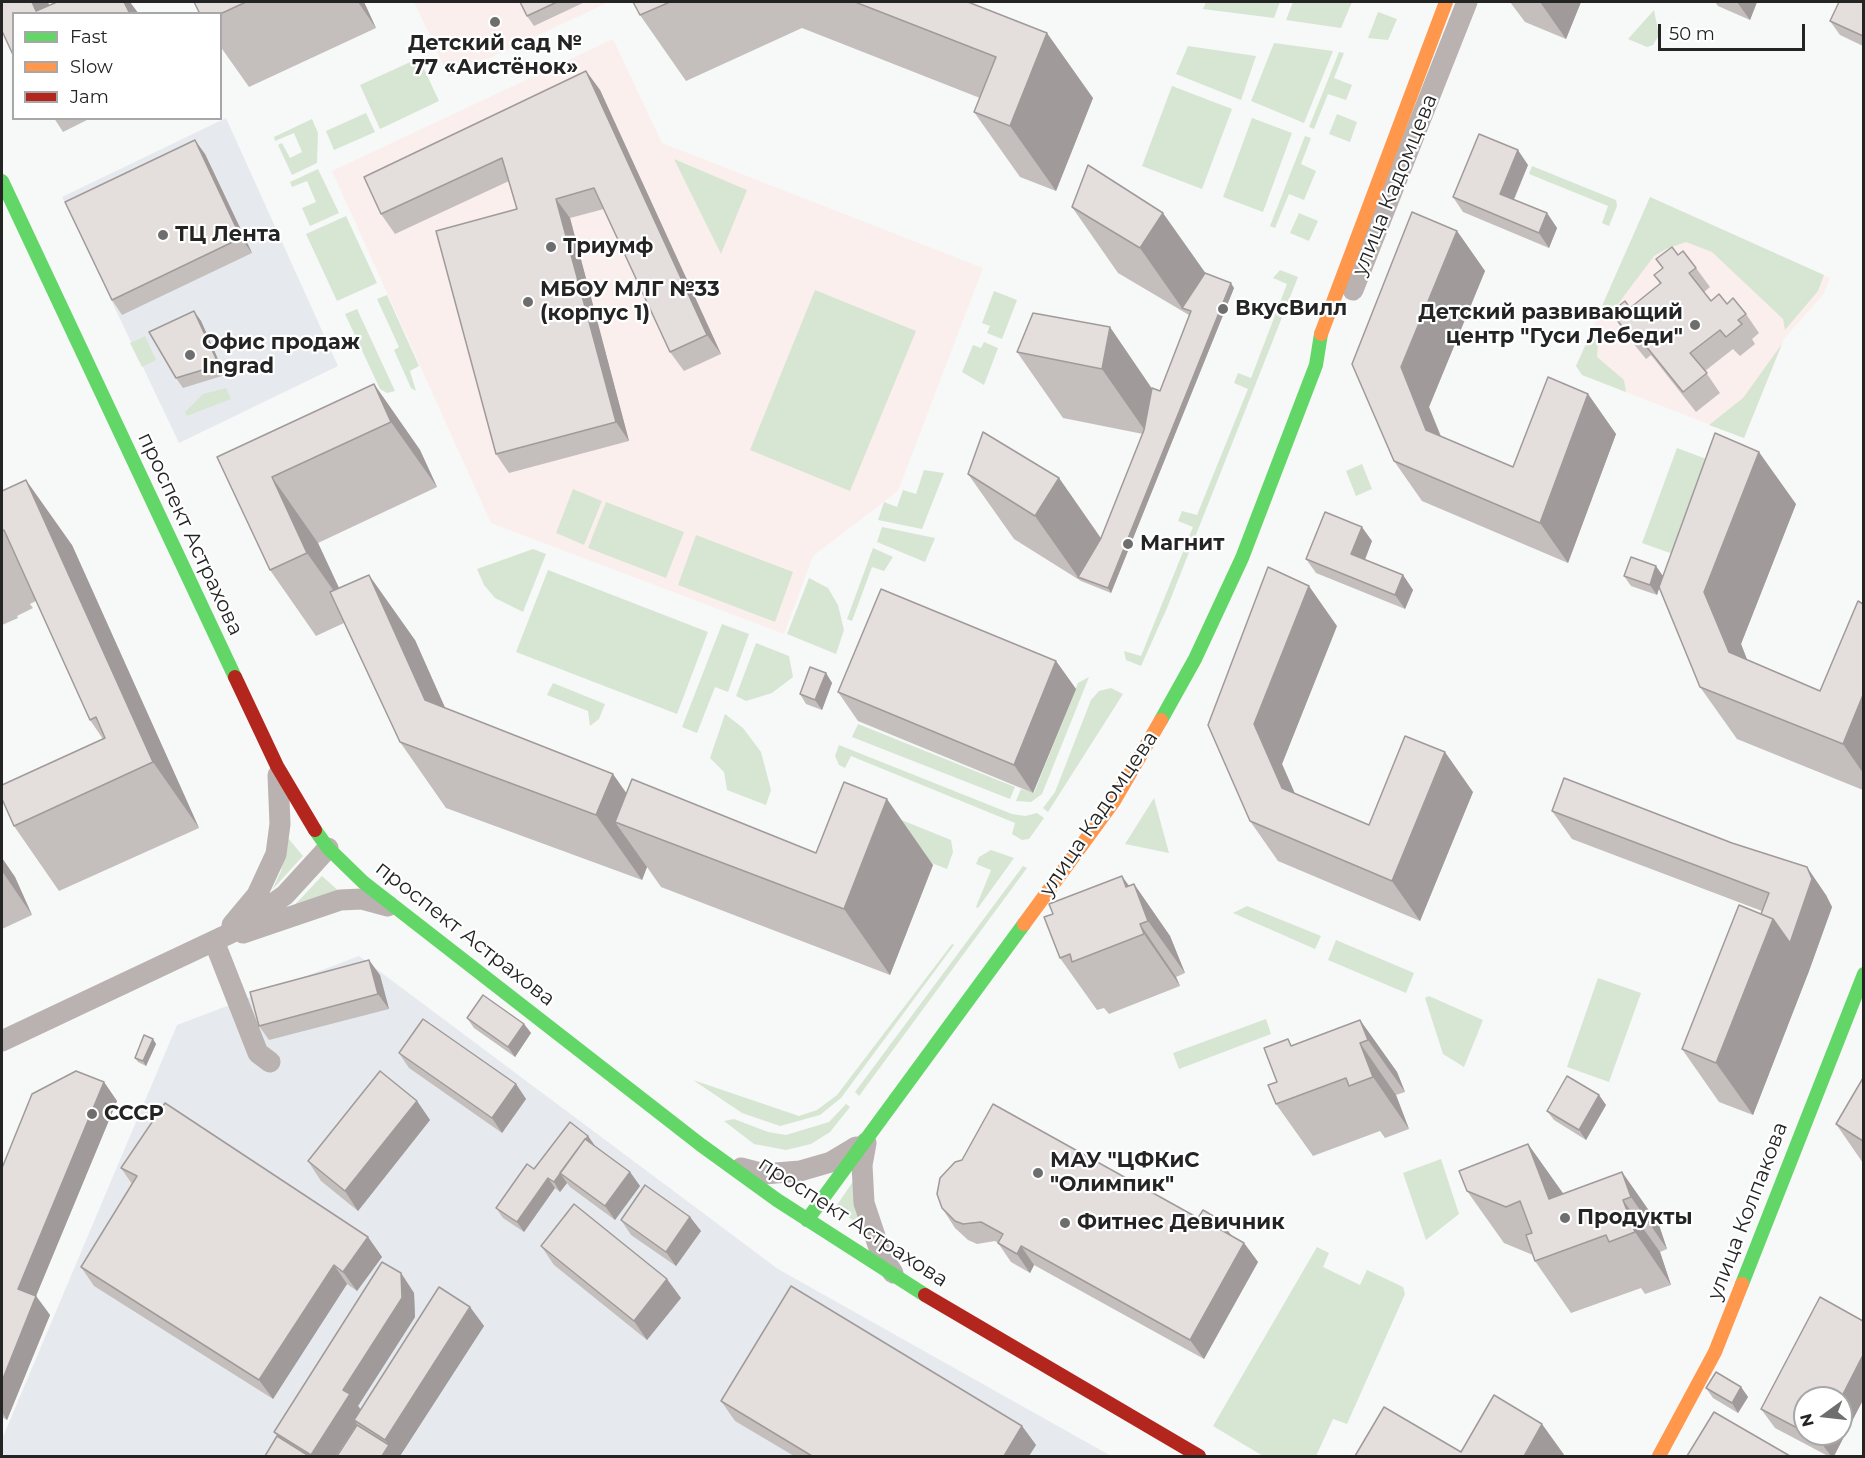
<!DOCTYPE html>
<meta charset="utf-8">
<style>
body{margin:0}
#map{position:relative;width:1865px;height:1458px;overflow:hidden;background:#f7f8f8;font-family:Montserrat,sans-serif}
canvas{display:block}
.frame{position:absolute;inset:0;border:3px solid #242425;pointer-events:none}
.legend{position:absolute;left:12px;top:12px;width:210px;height:108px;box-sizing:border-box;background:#fff;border:2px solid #a7a7a8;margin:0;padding:8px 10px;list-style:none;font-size:18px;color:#242425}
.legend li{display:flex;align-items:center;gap:12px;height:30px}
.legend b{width:30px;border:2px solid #a7a7a8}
.north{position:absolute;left:1793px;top:1386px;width:60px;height:60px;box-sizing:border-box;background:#fff;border:2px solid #a7a7a8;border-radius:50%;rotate:255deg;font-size:16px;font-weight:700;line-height:24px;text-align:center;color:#242425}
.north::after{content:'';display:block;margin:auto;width:21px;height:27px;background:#6e6e6f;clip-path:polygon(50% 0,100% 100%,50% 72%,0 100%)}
.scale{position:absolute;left:1658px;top:24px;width:147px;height:27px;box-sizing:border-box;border:3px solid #242425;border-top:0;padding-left:8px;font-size:18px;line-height:21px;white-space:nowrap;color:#242425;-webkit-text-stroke:4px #fff;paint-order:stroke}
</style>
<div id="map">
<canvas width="1865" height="1458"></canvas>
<div class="frame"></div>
<ul class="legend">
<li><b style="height:8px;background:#63d668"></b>Fast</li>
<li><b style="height:8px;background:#ff974d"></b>Slow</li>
<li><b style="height:8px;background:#b3261e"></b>Jam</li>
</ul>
<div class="north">N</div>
<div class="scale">50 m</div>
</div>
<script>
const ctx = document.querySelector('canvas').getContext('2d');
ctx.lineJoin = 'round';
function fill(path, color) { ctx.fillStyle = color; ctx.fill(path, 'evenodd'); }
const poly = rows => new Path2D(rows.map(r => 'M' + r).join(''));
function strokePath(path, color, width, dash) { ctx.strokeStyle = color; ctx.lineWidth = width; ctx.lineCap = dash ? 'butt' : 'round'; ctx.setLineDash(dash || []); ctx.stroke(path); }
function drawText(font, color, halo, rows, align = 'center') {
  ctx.font = font + ' Montserrat,sans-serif'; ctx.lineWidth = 4.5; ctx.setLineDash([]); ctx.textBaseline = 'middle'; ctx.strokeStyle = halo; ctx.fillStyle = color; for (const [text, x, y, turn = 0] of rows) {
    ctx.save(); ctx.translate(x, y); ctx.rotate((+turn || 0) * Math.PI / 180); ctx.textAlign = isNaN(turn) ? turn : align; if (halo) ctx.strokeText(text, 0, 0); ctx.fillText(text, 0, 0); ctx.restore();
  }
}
fill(poly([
 [226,118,338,366,179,443,62,197],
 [359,956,778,1269,1111,1456,6,1456,2,1453,2,1439,177,1025]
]), '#e6eaee');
fill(poly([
 [414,2,609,2,449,77],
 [613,39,662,143,983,268,898,491,813,556,784,634,491,523,332,171],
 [1650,197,1830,278,1823,295,1784,339,1744,438,1582,375,1576,366]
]), '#fbefee');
fill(poly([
 [1206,2,1280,2,1274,18,1203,9],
 [1293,2,1352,2,1341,28,1286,20],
 [1654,10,1659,35,1653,45,1647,47,1628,39],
 [1378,12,1397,19,1388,40,1368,38],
 [1274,43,1333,51,1304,123,1251,101],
 [1188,46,1256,56,1241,100,1176,74],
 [1339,52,1344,53,1334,78,1352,85,1346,100,1328,94,1314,129,1309,127],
 [419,58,439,101,380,129,360,85],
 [1172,86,1232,109,1202,189,1142,166],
 [366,113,375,132,334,150,326,131],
 [1337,114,1357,122,1350,142,1329,134],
 [1252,118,1292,133,1263,212,1223,197],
 [312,119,318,133,317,163,292,175,278,145,282,143,290,158,302,152,294,133,275,141,274,137],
 [1305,136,1311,138,1301,164,1316,171,1304,200,1289,194,1275,228,1270,226],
 [674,159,747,190,721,254],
 [1532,166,1616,200,1617,206,1609,226,1602,223,1608,206,1529,174],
 [318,169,339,213,310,226,302,208,316,202,307,181,292,187,290,182],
 [1650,197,1824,275,1818,291,1785,330,1783,319,1712,252,1686,242,1666,249,1654,256,1612,312,1606,317,1598,315],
 [1299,213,1318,221,1309,241,1290,233],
 [346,216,377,283,337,301,306,234],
 [1280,270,1298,277,1167,608,1141,666,1126,660,1124,651,1141,656,1193,527,1178,521,1182,511,1197,515,1248,389,1234,383,1238,373,1251,378,1287,284,1273,278],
 [815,290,916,331,850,491,750,450],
 [994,291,1017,300,1002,339,987,333,990,326,982,323],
 [387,295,419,366,410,371,416,391,411,388,394,350,399,347,377,299],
 [357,309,395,391,387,393,380,389,345,314],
 [1590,335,1598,341,1597,357,1624,380,1626,392,1582,375,1576,366],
 [145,336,156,360,142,367,130,343],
 [984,342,998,348,984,385,962,372,973,345,981,348],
 [1782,344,1744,438,1709,425,1743,398],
 [226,388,231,399,187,416,185,412,203,394],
 [1677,448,1709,460,1673,554,1642,543],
 [1362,464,1372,489,1356,496,1346,471],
 [924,470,944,473,922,529,878,520,884,502,897,507,903,490,916,494],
 [573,489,602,501,584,545,556,533],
 [606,502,684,532,666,578,588,548],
 [882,527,935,538,925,562,877,542],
 [696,535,793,572,775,622,678,585],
 [873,548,893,557,884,571,872,567,852,621,847,619],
 [533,549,546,554,523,612,495,598,484,585,477,569],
 [548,570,708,632,677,714,516,652],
 [809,578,828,588,838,605,844,630,836,654,787,634],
 [722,624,749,634,728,692,715,687,697,733,682,727],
 [756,643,789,656,793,677,772,693,746,701,736,696],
 [1089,677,1042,794,1031,802,1016,801,1021,789,1034,793,1078,683],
 [553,683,605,704,599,719,590,726,588,711,547,695],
 [1111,688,1123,694,1048,812,1043,808,1055,792,1091,700,1099,691],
 [725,714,743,728,761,752,771,790,766,805,727,790,724,772,710,758],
 [858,724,1015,787,1010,799,852,737],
 [839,745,1012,814,1025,816,1037,813,1044,818,1029,839,1022,840,1012,834,1015,823,851,756,845,768,839,765,835,756],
 [1154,798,1169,853,1125,844],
 [889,815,951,840,953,852,947,869,871,840],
 [288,838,303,856,272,890,281,871],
 [991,850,1014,858,978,908,976,907,991,870,976,864,979,857],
 [1023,866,1027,868,859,1096,855,1092],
 [322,876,341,893,286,914],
 [1247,906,1321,936,1315,949,1233,913],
 [1336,940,1414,973,1406,993,1328,960],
 [952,944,954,945,841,1098,820,1115,780,1126,742,1113,693,1080,799,1116,817,1110,837,1095],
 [1598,978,1641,993,1609,1082,1567,1067],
 [1429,996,1483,1020,1464,1067,1443,1054,1425,998],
 [1266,1019,1271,1034,1179,1069,1173,1053],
 [846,1104,850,1107,830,1132,811,1144,786,1150,754,1144,724,1121,734,1119,768,1132,786,1135,829,1122],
 [1441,1159,1459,1214,1426,1240,1403,1173],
 [858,1174,867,1230,835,1208],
 [1317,1247,1329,1253,1323,1267,1360,1285,1367,1270,1403,1287,1405,1294,1347,1424,1333,1419,1316,1456,1263,1456,1213,1426]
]), '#d7e6d3');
strokePath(poly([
 [1353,290,1467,2],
 [232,925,257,895,276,854,280,824,278,775],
 [243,933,340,900,362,899,388,906],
 [214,941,258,1053,270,1062],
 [2,1041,235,931,285,895,328,848],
 [866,1143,862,1165,864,1203,881,1254,893,1273],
 [741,1168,764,1174,800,1171,831,1162,856,1147]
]), '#b9b2b0', 21);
strokePath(poly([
 [2,181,235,677],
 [1161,720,1195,659,1242,558,1316,365,1321,334],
 [315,830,328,848,363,882,701,1145,777,1200,925,1295],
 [807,1220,1024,924],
 [1742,1284,1864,974]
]), '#63d668', 14);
strokePath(poly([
 [1321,334,1446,2],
 [1024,924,1114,801,1161,720],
 [1659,1456,1715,1352,1742,1284]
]), '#ff974d', 14);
strokePath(poly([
 [235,677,277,766,315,830],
 [925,1295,1199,1456]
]), '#b3261e', 14);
fill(poly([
 [194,2,364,2,376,28,249,87,220,46,220,14],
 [520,2,585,2,534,26,527,16],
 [633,2,968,2,1093,98,1056,191,1020,177,974,112,980,98,802,28,686,81,640,15],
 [1510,2,1581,2,1566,39,1525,22],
 [1715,2,1757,2,1750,20,1718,6],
 [1863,2,1863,46,1840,35,1830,21],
 [586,71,600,90,721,354,684,371,670,352,604,209,570,218,629,441,509,473,496,454,517,209,509,181,395,234,381,214],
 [54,118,91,118,63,132],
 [205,154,252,253,122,315,112,300],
 [1528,165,1514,200,1547,213,1557,228,1549,248,1463,212,1453,197],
 [1072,207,1234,288,1111,593,1081,581,1014,539,968,474,1059,478,1101,538,1143,434,1063,418,1017,352,1033,313,1152,388,1160,391,1189,315,1118,273],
 [1457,231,1485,271,1429,407,1441,436,1513,467,1588,394,1616,434,1568,563,1422,501,1394,461],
 [1678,255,1696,268,1710,287,1704,292,1711,301,1727,304,1746,314,1759,333,1752,339,1755,344,1740,356,1733,349,1705,371,1720,393,1696,412,1651,355,1646,359,1624,332,1611,312,1630,308,1660,284,1654,275,1663,268,1656,259],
 [194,311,201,321,225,375,183,388,176,378],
 [374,384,420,450,437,487,318,543,339,588,415,640,445,708,627,793,816,853,933,865,890,975,661,887,647,867,642,880,446,808,400,742,344,623,316,636,270,570,217,457],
 [2,491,72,545,199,828,59,891,14,826,103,739,90,720,36,601,30,604,33,608,17,616,18,618,2,625],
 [1796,504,1741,644,1747,660,1820,691,1863,604,1863,790,1737,739,1700,687,1659,588,1657,595,1631,586,1624,576,1663,575],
 [1372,541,1365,560,1403,575,1413,590,1405,609,1316,573,1306,559],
 [1337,626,1282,764,1295,794,1369,825,1473,792,1420,921,1278,861,1250,821],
 [1056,661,1076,689,1033,793,858,721,838,692],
 [826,673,832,683,822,710,806,704,800,694],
 [1552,811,1826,895,1832,907,1809,971,1753,1115,1719,1102,1682,1049,1762,911,1572,839],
 [2,858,15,877,32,915,2,929],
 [1134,884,1170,936,1185,973,1176,977,1180,986,1109,1014,1104,1008,1097,1010,1060,958,1128,886],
 [380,975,389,1009,269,1040,259,1026],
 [467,1018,524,1024,531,1033,515,1057,474,1028],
 [1360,1020,1397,1072,1405,1092,1396,1095,1409,1129,1385,1138,1380,1131,1313,1156,1276,1104,1277,1082,1293,1046],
 [153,1039,156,1044,146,1066,138,1062,135,1058],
 [399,1053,516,1084,526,1099,502,1133,409,1068],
 [1863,1078,1863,1163,1836,1124],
 [104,1082,117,1101,36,1296,50,1315,7,1420,2,1417,2,1168],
 [1599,1095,1606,1105,1586,1140,1554,1120,1547,1111],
 [417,1101,430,1120,358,1211,321,1181,308,1161],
 [588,1136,595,1146,630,1172,640,1186,615,1220,570,1187,567,1183,560,1192,555,1188,524,1232,503,1218,496,1208,534,1169],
 [1528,1144,1563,1194,1622,1172,1659,1225,1667,1249,1660,1252,1671,1285,1645,1294,1641,1288,1571,1313,1535,1261,1533,1255,1504,1243,1467,1191],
 [121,1168,368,1237,382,1257,357,1291,347,1284,273,1399,94,1286,81,1267,132,1184],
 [942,1208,1220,1220,1231,1236,1244,1243,1258,1262,1204,1359,1034,1265,1030,1273,1011,1262,998,1243,995,1241,977,1244,968,1240,955,1228],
 [690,1217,701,1231,676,1266,631,1235,621,1220],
 [541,1246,681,1298,647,1340,554,1265],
 [401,1273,414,1293,415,1317,358,1406,361,1409,470,1307,484,1326,400,1456,337,1456,357,1424,336,1456,265,1456,277,1436,274,1432],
 [1820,1297,1863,1321,1863,1400,1834,1456,1828,1456,1775,1428,1761,1409],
 [1805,1398,1841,1398,1841,1434,1805,1434],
 [1741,1387,1748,1397,1738,1413,1713,1398,1706,1388],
 [721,1401,1022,1426,1036,1445,1029,1456,794,1456,735,1421]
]), '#c4bfbd');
fill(poly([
 [32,2,48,2,53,14,36,11],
 [124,2,130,2,139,14,130,14],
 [358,2,364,2,376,28],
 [1540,2,1581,2,1566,39],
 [1737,2,1757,2,1750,20],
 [1047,33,1093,98,1056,191,1010,126],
 [586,71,600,90,721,354,707,335],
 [195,140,205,154,252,253,241,238],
 [1518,150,1528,165,1510,208,1500,194],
 [556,199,570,218,629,441,616,422],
 [1163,213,1209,278,1182,308,1140,248],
 [1547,213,1557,228,1549,248,1539,233],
 [1457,231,1485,271,1429,407,1454,470,1426,430,1401,367],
 [1231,283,1234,288,1111,593,1108,588],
 [194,311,201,321,225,375,219,365],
 [1110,327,1155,393,1148,435,1102,369],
 [374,384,420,450,437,487,391,422],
 [1588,394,1616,434,1568,563,1540,523],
 [1759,452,1796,504,1741,644,1765,705,1729,652,1704,592],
 [272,477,318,543,353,618,307,553],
 [1059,478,1104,543,1078,577,1035,516],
 [26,480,72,545,199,828,153,762],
 [1362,527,1372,541,1361,569,1351,554],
 [1656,566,1663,576,1657,595,1650,585],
 [369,575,415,640,471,766,425,700],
 [1403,575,1413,590,1405,609,1395,595],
 [1309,586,1337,626,1282,764,1310,828,1282,788,1254,724],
 [1056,661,1076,689,1033,793,1014,765],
 [826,673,832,683,822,710,815,700],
 [1863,695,1863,773,1843,744],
 [1445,752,1473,792,1420,921,1392,881],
 [613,774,658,838,615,822,647,867,642,880,596,815],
 [887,799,933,865,890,975,844,909],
 [2,858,15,877,32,915,2,871],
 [1807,867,1826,895,1832,907,1809,971,1753,1115,1716,1063,1773,919],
 [1122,876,1142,904,1134,884,1170,936,1185,973,1148,921,1126,887],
 [1140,924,1176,977,1180,986,1144,934],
 [369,960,380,975,389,1009,378,994],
 [1360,1020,1397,1072,1405,1092,1368,1040],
 [524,1024,531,1033,515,1057,508,1047],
 [153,1039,156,1044,146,1066,143,1061],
 [1360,1043,1396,1095,1409,1129,1373,1077],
 [104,1082,117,1101,36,1296,50,1315,7,1420,2,1412,2,1381,18,1289],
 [516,1084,526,1099,502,1133,492,1118],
 [1599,1095,1606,1105,1586,1140,1579,1130],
 [417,1101,430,1120,358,1211,345,1191],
 [588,1136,595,1146,561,1173],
 [1528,1144,1565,1196,1549,1199],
 [630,1172,640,1186,615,1220,605,1206],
 [1622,1172,1659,1225,1667,1249,1631,1197],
 [560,1173,567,1183,560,1192,554,1182],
 [548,1178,555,1188,524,1232,517,1222],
 [1623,1200,1660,1252,1671,1285,1635,1232],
 [690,1217,701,1231,676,1266,666,1252],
 [1220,1220,1234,1239,1216,1227],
 [368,1237,382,1257,357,1291,343,1272],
 [1244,1243,1258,1262,1204,1359,1190,1340],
 [1021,1246,1034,1265,1030,1273,1017,1254],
 [334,1265,347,1284,273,1399,259,1380],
 [401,1273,414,1293,415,1317,358,1406,363,1413,354,1420,357,1424,336,1456,312,1456,311,1455],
 [667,1279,681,1298,647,1340,634,1321],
 [470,1307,484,1326,400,1456,382,1456,389,1446,385,1440],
 [1863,1355,1863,1400,1834,1456,1831,1456,1819,1440,1822,1434,1841,1434,1841,1398],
 [1741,1387,1748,1397,1738,1413,1732,1403],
 [1542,1424,1565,1456,1524,1456],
 [1022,1426,1036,1445,1029,1456,1004,1456]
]), '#a09b9a');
const building = poly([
 [2,2,32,2,36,11,57,2,124,2,130,14,14,14,14,57,2,31,2,2],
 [194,2,246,2,220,14,200,14,194,2],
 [520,2,557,2,527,16,520,2],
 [633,2,670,2,640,15,633,2],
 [855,2,968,2,1047,33,1010,126,974,112,996,57,855,2],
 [1839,2,1863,2,1863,36,1830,21,1839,2],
 [586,71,707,335,670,352,594,188,556,199,616,422,496,454,436,231,517,209,502,158,381,214,364,177,586,71],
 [1479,134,1518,150,1500,194,1547,213,1539,233,1453,197,1479,134],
 [195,140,241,238,112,300,65,202,195,140],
 [1088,165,1163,213,1140,248,1072,207,1088,165],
 [1412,212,1457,231,1401,367,1426,430,1513,467,1548,377,1588,394,1540,523,1394,461,1352,364,1412,212],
 [1672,247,1678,255,1683,251,1696,268,1689,273,1711,301,1719,294,1727,304,1733,298,1746,314,1738,320,1742,324,1726,337,1720,330,1690,353,1707,373,1683,392,1637,335,1632,339,1611,312,1625,301,1630,308,1661,283,1654,275,1663,268,1656,259,1672,247],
 [1205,273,1231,283,1108,588,1078,577,1101,538,1144,430,1152,388,1160,391,1191,311,1182,308,1205,273],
 [194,311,219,365,176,378,149,332,194,311],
 [1033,313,1110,327,1102,369,1017,352,1033,313],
 [374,384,391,422,272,477,307,553,270,570,217,457,374,384],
 [983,432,1059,478,1035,516,968,474,983,432],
 [1715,433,1759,452,1704,592,1729,652,1820,691,1858,601,1863,604,1863,695,1843,744,1700,687,1659,587,1715,433],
 [26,480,153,762,14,826,2,799,2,785,105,738,96,717,90,720,4,530,2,531,2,491,26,480],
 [1325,512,1362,527,1351,554,1403,575,1395,595,1306,559,1325,512],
 [1631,557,1656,566,1650,585,1624,576,1631,557],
 [1268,567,1309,586,1254,724,1282,788,1369,825,1405,736,1445,752,1392,881,1250,821,1208,725,1268,567],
 [369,575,425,700,613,774,596,815,400,742,330,592,369,575],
 [881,589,1056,661,1014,765,838,692,881,589],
 [810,667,826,673,815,700,800,694,810,667],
 [1564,778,1732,843,1807,867,1812,879,1790,943,1773,919,1761,914,1769,893,1552,811,1564,778],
 [632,779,816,853,844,782,887,799,844,909,615,822,632,779],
 [1122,876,1126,887,1134,884,1148,921,1140,924,1144,934,1072,962,1070,954,1060,958,1044,917,1053,914,1049,904,1122,876],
 [1739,905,1773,919,1716,1063,1682,1049,1739,905],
 [369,960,378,994,259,1026,250,992,369,960],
 [483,995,524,1024,508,1047,467,1018,483,995],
 [423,1019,516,1084,492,1118,399,1053,423,1019],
 [1360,1020,1368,1040,1360,1043,1373,1077,1349,1086,1346,1078,1276,1104,1268,1085,1277,1082,1264,1048,1288,1039,1291,1046,1360,1020],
 [144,1035,153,1039,143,1061,135,1058,144,1035],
 [76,1071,104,1082,18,1289,36,1296,2,1381,2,1168,32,1094,76,1071],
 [380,1071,417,1101,345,1191,308,1161,380,1071],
 [1567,1076,1599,1095,1579,1130,1547,1111,1567,1076],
 [1863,1078,1863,1141,1836,1124,1863,1078],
 [165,1103,368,1237,343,1272,334,1265,259,1380,81,1267,137,1176,121,1168,165,1103],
 [993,1104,1198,1218,1203,1210,1220,1220,1216,1227,1244,1243,1190,1340,1021,1246,1017,1254,998,1243,1003,1234,981,1222,963,1224,955,1221,942,1208,937,1194,940,1178,955,1162,962,1160,993,1104],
 [570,1122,588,1136,586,1139,585,1139,554,1182,548,1178,517,1222,496,1208,527,1164,534,1169,570,1122],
 [585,1139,630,1172,605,1206,560,1173,585,1139],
 [1528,1144,1549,1199,1622,1172,1631,1197,1623,1200,1635,1232,1609,1242,1606,1235,1535,1261,1526,1235,1532,1233,1520,1201,1506,1207,1467,1191,1459,1171,1528,1144],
 [645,1185,690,1217,666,1252,621,1220,645,1185],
 [574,1204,667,1279,634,1321,541,1246,574,1204],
 [382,1262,401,1273,402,1298,343,1390,350,1394,311,1455,274,1432,382,1262],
 [791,1286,1022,1426,1004,1456,812,1456,721,1401,791,1286],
 [439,1287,470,1307,385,1440,354,1420,439,1287],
 [1820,1297,1863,1321,1863,1355,1841,1398,1805,1398,1805,1432,1761,1409,1820,1297],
 [1716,1372,1741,1387,1732,1403,1706,1388,1716,1372],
 [1494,1395,1542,1424,1524,1456,1355,1456,1384,1407,1461,1452,1494,1395],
 [1714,1412,1790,1456,1687,1456,1714,1412],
 [357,1425,389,1445,382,1456,337,1456,357,1425],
 [1809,1434,1822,1434,1819,1440,1809,1434],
 [277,1436,309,1456,265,1456,277,1436]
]);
fill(building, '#e4dedc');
strokePath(building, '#a09b9a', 1.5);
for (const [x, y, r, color] of [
 [495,22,6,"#6e6e6f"],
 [163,235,6,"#6e6e6f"],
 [551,247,6,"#6e6e6f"],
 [528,302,6,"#6e6e6f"],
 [1223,309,6,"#6e6e6f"],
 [1695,325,6,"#6e6e6f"],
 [190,355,6,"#6e6e6f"],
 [1128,544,6,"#6e6e6f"],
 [92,1114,6,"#6e6e6f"],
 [1038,1173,6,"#6e6e6f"],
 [1565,1218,6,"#6e6e6f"],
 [1065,1223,6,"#6e6e6f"]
]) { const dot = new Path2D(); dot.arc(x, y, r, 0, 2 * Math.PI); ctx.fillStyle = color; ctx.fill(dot); strokePath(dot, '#fff', 2); }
drawText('bold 21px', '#242425', '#fff', [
 ["Детский сад №",495,44,"center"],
 ["77 «Аистёнок»",495,68,"center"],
 ["ТЦ Лента",175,235],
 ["Триумф",563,247],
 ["МБОУ МЛГ №33",540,290],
 ["(корпус 1)",540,314],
 ["ВкусВилл",1235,309],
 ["Детский развивающий",1683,313,"right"],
 ["центр \"Гуси Лебеди\"",1683,337,"right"],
 ["Офис продаж",202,343],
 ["Ingrad",202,367],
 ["Магнит",1140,544],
 ["СССР",104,1114],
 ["МАУ \"ЦФКиС",1050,1161],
 ["\"Олимпик\"",1050,1185],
 ["Продукты",1577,1218],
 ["Фитнес Девичник",1077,1223]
], 'left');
drawText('21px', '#242425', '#fff', [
 ["улица Кадомцева",1395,185,-68],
 ["проспект Астрахова",190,534,65],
 ["улица Кадомцева",1099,814,-56],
 ["проспект Астрахова",465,934,38],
 ["улица Колпакова",1748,1211,-69],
 ["проспект Астрахова",853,1222,33]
]);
</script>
